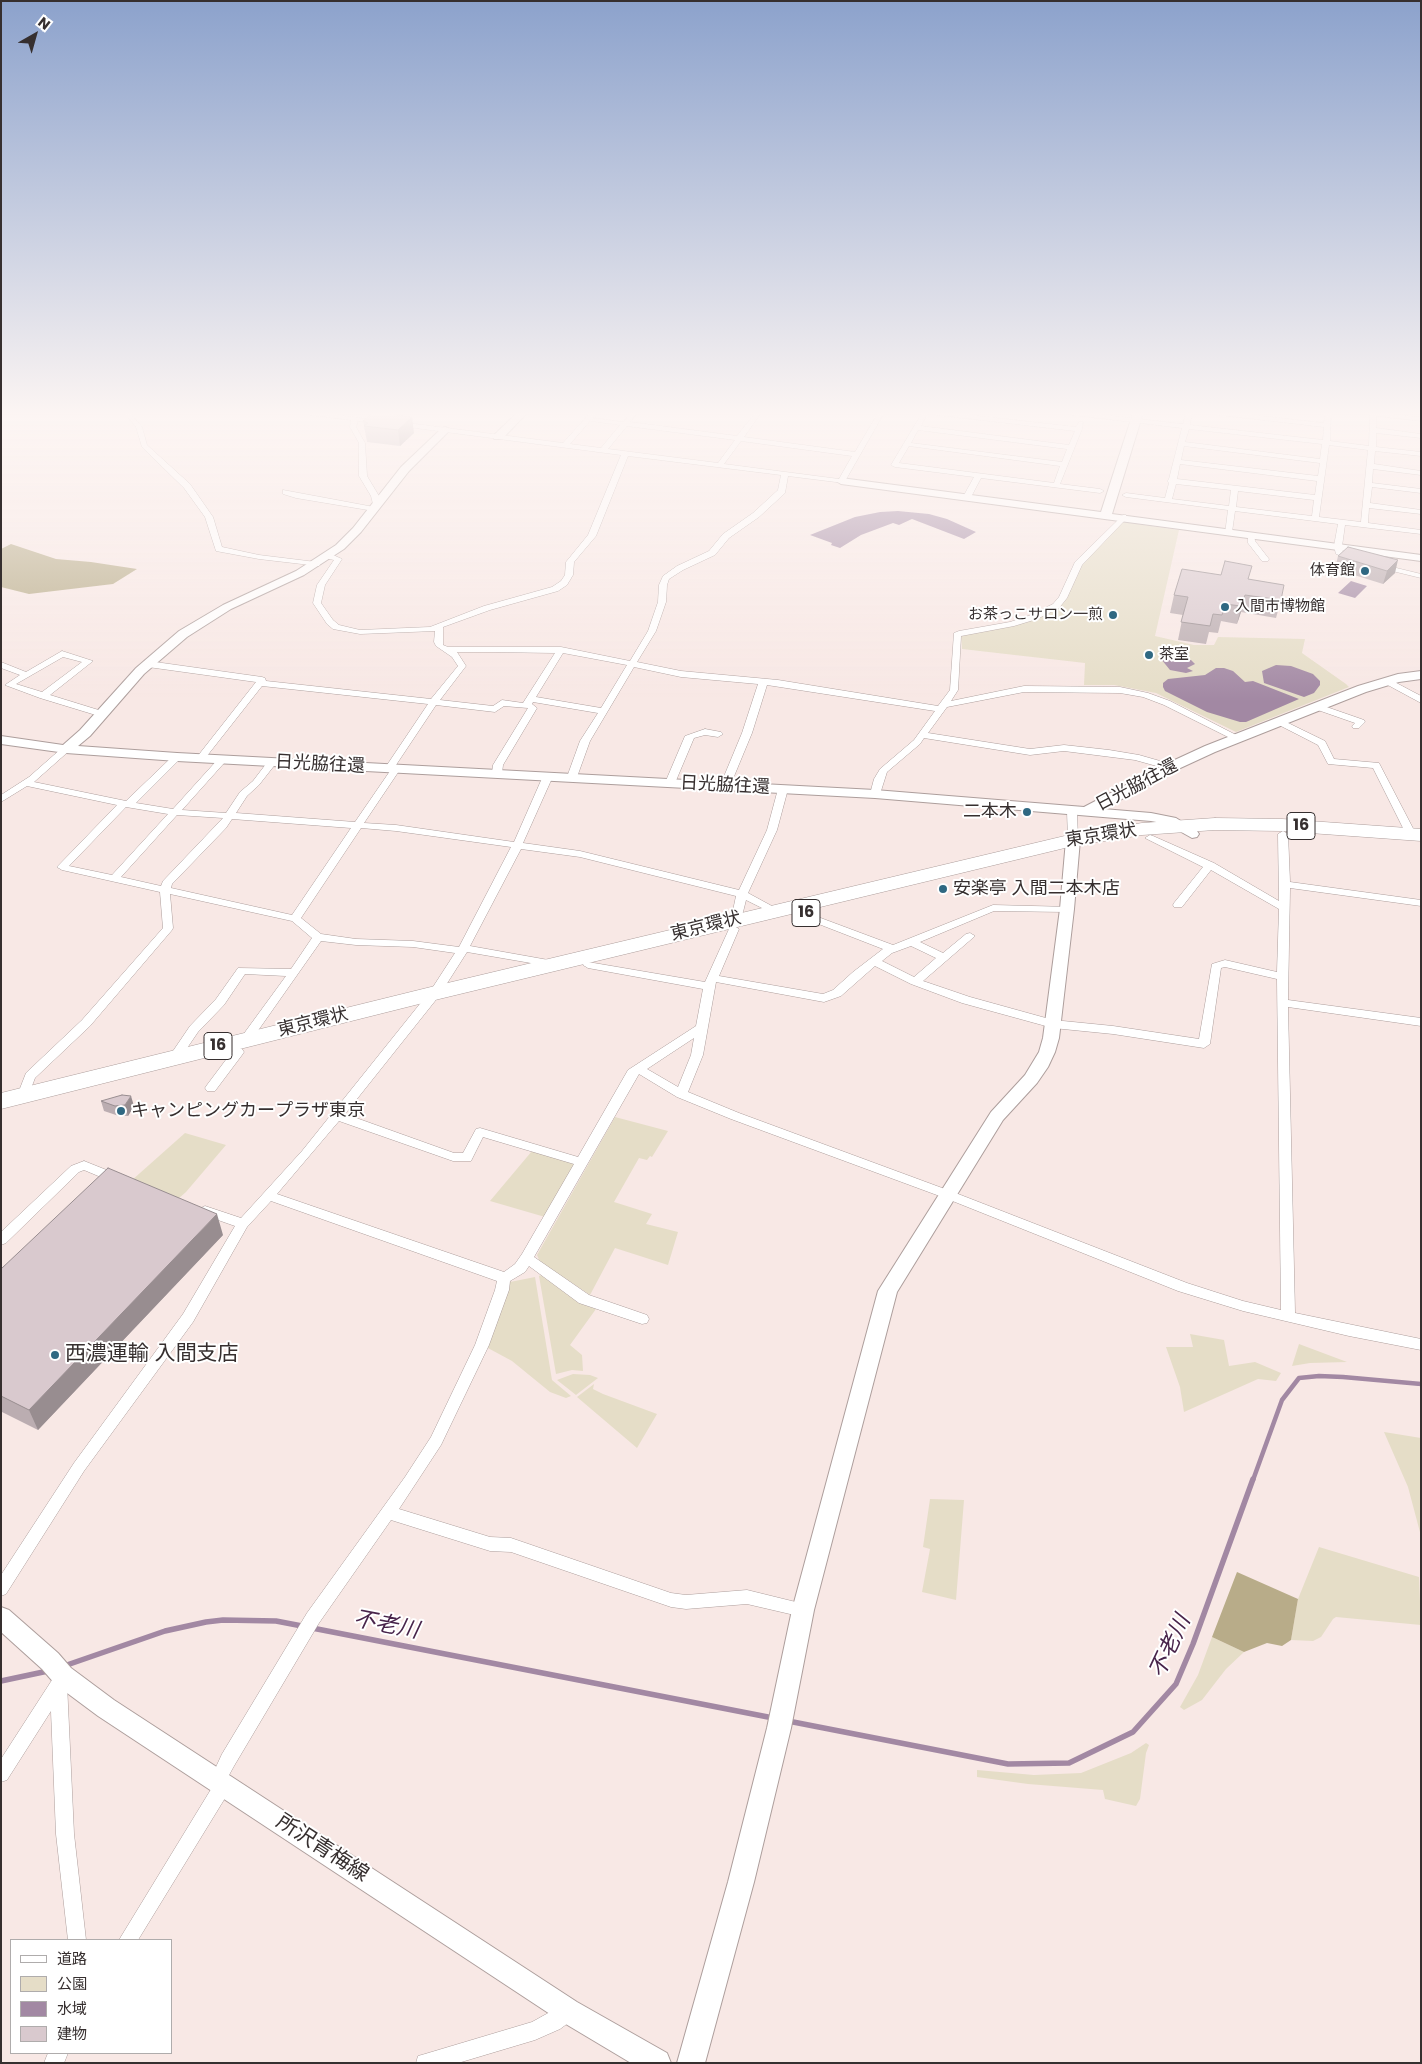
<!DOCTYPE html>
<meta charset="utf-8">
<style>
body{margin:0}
#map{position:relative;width:1422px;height:2064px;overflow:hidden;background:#f8e8e5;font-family:Poppins,"Noto Sans JP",sans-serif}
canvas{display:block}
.frame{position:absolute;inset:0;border:2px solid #362f2f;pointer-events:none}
.legend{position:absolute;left:10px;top:1939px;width:162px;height:115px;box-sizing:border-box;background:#fff;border:1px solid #afacac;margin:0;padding:6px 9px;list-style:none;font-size:15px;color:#362f2f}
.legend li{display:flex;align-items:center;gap:10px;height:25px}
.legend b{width:25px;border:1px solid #afacac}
.north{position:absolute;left:10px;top:10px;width:50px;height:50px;-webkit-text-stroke:4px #fff;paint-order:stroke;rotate:38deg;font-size:14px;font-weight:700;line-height:20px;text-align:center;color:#362f2f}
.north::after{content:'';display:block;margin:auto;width:18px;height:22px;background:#362f2f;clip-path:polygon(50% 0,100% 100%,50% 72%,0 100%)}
</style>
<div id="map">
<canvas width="1422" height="2064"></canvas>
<div class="frame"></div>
<ul class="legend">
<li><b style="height:6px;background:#fff"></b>道路</li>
<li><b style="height:14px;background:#e5ddc7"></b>公園</li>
<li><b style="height:14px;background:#a288a3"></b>水域</li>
<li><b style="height:14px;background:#d9c9ce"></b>建物</li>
</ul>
<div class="north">N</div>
</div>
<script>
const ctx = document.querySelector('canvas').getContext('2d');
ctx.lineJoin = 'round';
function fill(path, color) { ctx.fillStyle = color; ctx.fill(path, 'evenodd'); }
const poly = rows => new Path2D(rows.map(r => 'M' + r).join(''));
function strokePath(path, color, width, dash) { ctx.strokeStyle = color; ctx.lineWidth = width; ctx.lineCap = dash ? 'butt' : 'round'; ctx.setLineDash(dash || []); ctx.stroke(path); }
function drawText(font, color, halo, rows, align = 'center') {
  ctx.font = font + ' Poppins,"Noto Sans JP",sans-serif'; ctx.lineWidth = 4; ctx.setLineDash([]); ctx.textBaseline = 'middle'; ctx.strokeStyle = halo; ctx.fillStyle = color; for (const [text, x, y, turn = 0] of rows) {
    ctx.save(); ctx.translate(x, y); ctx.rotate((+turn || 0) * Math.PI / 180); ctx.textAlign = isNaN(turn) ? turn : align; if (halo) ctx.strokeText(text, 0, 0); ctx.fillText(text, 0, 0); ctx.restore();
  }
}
fill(poly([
 [1123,522,1179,530,1155,636,1194,645,1214,645,1218,637,1305,639,1302,653,1346,684,1349,687,1236,732,1156,693,1114,685,1084,685,1085,663,962,649,961,633,988,630,1058,606,1079,565],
 [615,1117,668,1131,652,1157,650,1156,647,1160,639,1158,614,1202,652,1214,646,1224,678,1232,668,1265,615,1248,590,1295,540,1262,537,1255],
 [185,1133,226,1145,186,1192,178,1199,131,1181],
 [532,1151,573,1163,575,1167,545,1217,490,1201],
 [541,1275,579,1303,596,1309,570,1345,582,1355,583,1371,572,1370,556,1374,539,1276],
 [535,1277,552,1380,571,1396,566,1398,550,1392,512,1361,486,1347,510,1282],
 [1190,1334,1224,1340,1229,1366,1255,1362,1281,1373,1276,1381,1258,1379,1184,1412,1180,1387,1166,1347,1193,1347],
 [1299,1344,1347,1362,1310,1363,1292,1366],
 [573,1374,590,1375,598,1378,576,1395,557,1380],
 [594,1384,593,1389,603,1394,657,1414,637,1448,577,1397],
 [1384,1432,1421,1438,1421,1536,1408,1487],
 [930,1499,964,1500,956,1600,922,1592,930,1549,923,1547],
 [1319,1547,1419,1577,1421,1625,1336,1617,1333,1619,1321,1637,1313,1641,1291,1640,1298,1599],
 [1212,1637,1244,1652,1226,1669,1202,1700,1184,1710,1180,1707,1198,1675],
 [1146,1743,1149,1745,1146,1753,1140,1799,1136,1806,1105,1799,1103,1790,1028,1784,977,1777,977,1770,1034,1775,1081,1773,1131,1753]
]), '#e5ddc7');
fill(poly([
 [11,544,56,559,91,562,137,569,113,584,29,594,1,587,1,549],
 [1237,1572,1298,1599,1291,1640,1282,1646,1267,1643,1244,1652,1212,1637]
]), '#b8ac89');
fill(poly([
 [898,511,929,514,947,519,976,532,964,539,912,519,899,525,893,523,861,535,840,548,831,545,832,543,810,535,855,517,880,512],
 [1351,581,1367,586,1355,598,1338,593],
 [1168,657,1191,660,1195,664,1187,668,1193,671,1186,673,1170,670,1161,659],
 [1276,665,1291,666,1313,674,1320,681,1320,685,1314,693,1304,697,1264,683,1262,671],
 [1216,668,1224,668,1233,671,1245,682,1253,681,1299,699,1246,722,1240,722,1207,712,1165,691,1163,687,1163,683,1168,679,1205,675]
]), '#a288a3');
strokePath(poly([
 [1253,1480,1282,1400,1299,1378,1319,1376,1343,1377,1421,1384]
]), '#a288a3', 4.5);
strokePath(poly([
 [312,1628,768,1717],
 [64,1666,165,1631,206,1622,223,1620,276,1621,302,1626],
 [1,1681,48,1671],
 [788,1721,1008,1764,1069,1763,1133,1732,1176,1684,1193,1644,1253,1479]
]), '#a288a3', 5.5);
const street = poly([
 [124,413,130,413,142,427,147,445,190,484,213,517,222,547,259,555,316,562,320,564,319,566,259,559,216,551,205,517,184,488,142,447,136,427,124,413],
 [307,413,324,413,381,421,382,422,379,424,358,421,356,427,365,443,367,476,379,496,380,506,373,504,371,496,359,476,359,443,350,427,351,420,310,415,307,413],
 [590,413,596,414,593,418,623,422,631,413,637,413,630,422,737,436,755,413,761,413,744,437,855,452,878,413,884,413,844,483,788,476,785,493,759,517,729,538,715,555,683,570,669,579,667,585,666,602,656,631,637,662,681,671,778,680,938,706,950,690,954,633,959,631,1010,622,1031,615,1053,604,1059,597,1075,562,1123,515,1126,515,1126,519,1082,565,1067,598,1059,608,1037,619,1014,626,961,636,958,690,951,701,1024,686,1120,687,1148,693,1170,701,1242,738,1237,741,1234,740,1164,705,1143,697,1120,693,1024,692,947,707,928,733,1030,749,1064,745,1109,750,1139,755,1174,765,1176,767,1171,770,1135,760,1064,751,1030,755,924,738,920,744,887,772,880,794,875,797,870,794,874,779,880,769,914,740,935,711,767,685,752,733,730,786,725,789,720,786,742,733,758,684,681,677,634,667,590,741,577,777,572,780,567,777,580,741,598,713,533,702,532,704,537,708,503,765,502,773,497,776,492,773,493,765,528,708,504,706,495,712,436,705,396,765,401,768,364,823,396,825,514,842,543,776,548,773,553,776,523,843,580,851,739,890,767,830,778,789,783,786,788,789,777,830,748,893,781,911,776,914,772,913,746,900,741,920,736,923,731,920,736,896,580,857,521,849,470,946,554,961,558,962,559,964,558,966,554,967,467,952,439,996,345,1114,454,1153,463,1153,476,1129,480,1128,578,1157,628,1070,696,1026,703,989,588,968,583,965,584,963,588,962,705,982,729,929,734,926,739,929,719,976,823,994,833,990,853,972,883,949,798,916,797,914,798,912,802,911,893,945,993,905,1071,907,1072,909,1071,911,1067,912,994,911,920,942,943,953,966,934,970,933,975,936,923,981,970,997,1053,1020,1113,1026,1199,1039,1212,964,1225,960,1277,972,1279,909,1211,870,1182,907,1174,907,1173,905,1174,903,1203,867,1145,838,1150,835,1153,836,1214,863,1279,901,1278,834,1283,831,1288,834,1290,882,1421,900,1421,906,1290,888,1288,1000,1421,1018,1421,1026,1288,1007,1295,1313,1421,1339,1421,1350,1349,1336,1243,1311,1178,1291,945,1198,731,1119,677,1097,639,1074,534,1257,589,1295,647,1315,649,1319,647,1323,642,1324,579,1303,529,1266,525,1272,510,1281,509,1290,489,1345,441,1445,399,1509,490,1537,511,1538,671,1593,686,1595,747,1590,808,1605,811,1610,808,1615,803,1617,747,1604,686,1609,671,1607,511,1552,490,1551,391,1520,319,1623,234,1766,228,1777,232,1784,230,1790,138,1940,119,1940,213,1786,210,1780,222,1754,307,1613,405,1477,431,1437,475,1345,495,1290,497,1281,271,1201,247,1227,193,1322,84,1471,6,1594,1,1596,1,1575,74,1463,183,1314,235,1226,201,1214,199,1211,201,1208,205,1206,241,1218,302,1151,431,990,455,953,413,947,356,945,321,941,250,1042,242,1042,240,1039,286,976,245,974,224,1005,198,1032,179,1060,175,1061,169,1057,171,1054,190,1026,216,999,238,968,291,969,312,938,292,921,170,894,173,928,172,930,90,1026,35,1078,27,1099,19,1099,17,1096,26,1073,82,1020,163,928,160,892,62,870,57,867,117,805,27,786,1,802,1,795,29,777,63,747,66,746,69,747,69,751,34,782,126,801,174,755,177,754,182,757,136,803,173,809,219,758,222,757,225,758,225,762,182,810,226,813,240,792,253,781,269,760,272,759,277,762,259,785,247,796,236,813,355,822,390,771,385,768,428,704,262,686,203,761,200,762,195,759,197,757,256,682,148,667,144,664,148,661,262,677,265,678,266,681,431,699,458,666,452,657,436,646,434,642,435,631,360,634,333,629,327,624,313,603,317,585,334,560,325,558,325,554,331,554,342,559,325,585,321,603,333,620,339,625,360,630,430,627,484,606,552,587,561,581,565,575,566,562,588,535,621,455,400,426,397,424,400,422,563,443,590,413],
 [590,421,620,425,601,448,570,444,590,421],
 [627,426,735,440,718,463,608,449,627,426],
 [741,441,852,456,839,479,724,464,741,441],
 [628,456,781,475,778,490,753,513,723,534,709,551,677,566,663,576,659,585,658,602,648,631,630,661,561,647,448,647,443,645,443,627,490,610,558,591,567,585,573,575,574,562,596,536,628,456],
 [457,652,492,652,555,653,523,703,502,700,493,706,440,700,466,666,457,652],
 [563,653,627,665,601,708,536,697,563,653],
 [126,807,168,814,112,875,69,866,126,807],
 [177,815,223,818,163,881,161,886,121,877,177,815],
 [232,819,351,828,292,915,171,888,172,884,226,828,232,819],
 [361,828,396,831,511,847,459,947,413,941,356,939,321,934,301,918,361,828],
 [911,946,936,958,914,977,882,961,892,953,911,946],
 [875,966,911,984,962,1003,1053,1028,1113,1034,1204,1048,1210,1044,1221,968,1225,967,1277,979,1281,1310,1243,1301,1187,1283,953,1192,739,1113,688,1092,703,1055,716,982,824,1002,841,996,875,966],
 [694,1038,691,1055,678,1087,647,1069,694,1038],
 [339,1121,453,1161,471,1161,483,1137,574,1164,522,1254,515,1264,504,1272,277,1194,339,1121],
 [922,413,928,413,921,426,1069,445,1075,431,937,415,934,413,953,413,1076,427,1079,422,1083,422,1082,429,1060,484,1100,489,1104,491,1100,493,981,478,970,499,964,499,963,497,974,477,895,467,891,465,922,413],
 [918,430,1067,449,1062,462,911,443,918,430],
 [909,446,1060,466,1054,483,899,463,909,446],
 [1069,413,1087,413,1183,424,1186,413,1192,413,1190,425,1323,440,1324,427,1219,415,1216,413,1235,413,1324,423,1325,413,1331,413,1330,441,1369,446,1370,413,1421,417,1421,421,1376,416,1376,428,1421,434,1421,438,1376,433,1376,447,1421,452,1421,456,1375,451,1374,464,1421,471,1421,475,1373,469,1372,483,1421,489,1421,493,1372,487,1370,503,1421,510,1421,514,1369,508,1368,523,1421,530,1421,534,1345,525,1342,546,1343,553,1358,556,1359,558,1355,560,1336,554,1334,546,1338,524,1235,511,1232,532,1225,534,1228,510,1126,497,1122,495,1126,493,1165,498,1169,483,1167,481,1169,479,1182,428,1072,415,1069,413],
 [1189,429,1322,444,1320,459,1185,442,1189,429],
 [1329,445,1368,450,1361,522,1319,517,1329,445],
 [1184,446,1320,463,1318,476,1181,460,1184,446],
 [1180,464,1317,481,1315,495,1177,479,1180,464],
 [1176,484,1231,490,1229,506,1172,499,1176,484],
 [1238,491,1314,500,1312,516,1236,507,1238,491],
 [283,490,374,507,378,509,374,511,296,498,283,494,283,490],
 [1248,533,1254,533,1255,541,1269,559,1268,561,1262,561,1248,543,1248,533],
 [1380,564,1421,574,1421,578,1380,568,1380,564],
 [62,651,93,661,50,695,105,712,105,716,99,716,40,698,5,685,20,675,1,668,1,662,26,672,62,651],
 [63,657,82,662,42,692,16,684,63,657],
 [1387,678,1421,696,1421,703,1384,683,1384,679,1387,678],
 [1318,704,1364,720,1365,722,1359,728,1353,728,1352,726,1355,723,1315,709,1314,707,1318,704],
 [1280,719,1325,741,1334,759,1379,763,1416,834,1414,836,1411,837,1406,834,1373,768,1328,764,1318,745,1277,724,1277,720,1280,719],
 [705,729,721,732,723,734,718,737,705,735,694,738,675,783,670,786,667,785,665,783,685,736,705,729],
 [1072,808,1077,811,1078,840,1073,843,1068,840,1067,811,1072,808],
 [238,1048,242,1049,244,1052,242,1055,215,1091,207,1091,205,1088,207,1085,234,1049,238,1048],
 [84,1161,119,1175,121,1178,119,1181,115,1183,84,1170,79,1172,6,1243,1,1245,1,1232,71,1166,84,1161],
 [59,1676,65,1679,67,1684,74,1834,86,1940,68,1940,56,1834,51,1711,7,1780,1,1782,1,1759,52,1680,59,1676],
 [568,2002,575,2004,577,2011,575,2018,560,2029,535,2040,458,2063,416,2063,418,2056,425,2054,532,2022,568,2002],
 [48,2053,68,2053,64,2063,44,2063,48,2053]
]);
const secondary = poly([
 [517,413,527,413,502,439,494,439,494,435,517,413],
 [1133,413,1143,413,1112,514,1421,555,1421,561,841,484,836,481,841,478,1101,512,1133,413],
 [445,427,448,428,448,432,409,471,361,532,344,549,304,575,231,609,187,637,144,674,90,736,78,746,177,753,875,790,1084,807,1166,764,1205,746,1358,686,1398,674,1421,671,1421,679,1399,682,1366,692,1215,752,1176,770,1103,809,1151,813,1176,818,1197,831,1199,834,1197,837,1192,838,1167,824,1151,821,875,798,177,761,66,753,1,744,1,736,63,745,80,730,136,668,179,631,223,605,296,571,336,545,353,528,401,467,442,428,445,427],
 [1073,836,1078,837,1080,840,1074,909,1059,1038,1055,1052,1048,1067,1037,1083,1003,1120,897,1292,814,1610,791,1728,754,1882,705,2063,677,2063,728,1882,767,1728,792,1610,878,1291,991,1112,1025,1075,1039,1052,1043,1038,1060,909,1066,840,1068,837,1073,836],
 [1,1607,9,1610,58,1653,71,1668,114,1700,577,2002,667,2053,671,2063,631,2063,559,2020,98,1716,55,1684,42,1669,1,1632,1,1607]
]);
const highway = poly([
 [1215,818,1282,819,1421,829,1421,841,1282,831,1215,830,1142,835,1073,846,435,1000,1,1109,1,1093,435,986,1073,834,1142,823,1215,818]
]);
strokePath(street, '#ad9e9c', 1);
strokePath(secondary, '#ad9e9c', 2);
strokePath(highway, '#ad9e9c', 1);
fill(street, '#fff');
fill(secondary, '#fff');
fill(highway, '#fff');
fill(poly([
 [363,421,414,433,400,446,367,442],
 [1338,556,1395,573,1383,584,1335,569],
 [1221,575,1249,579,1281,600,1276,618,1241,612,1237,624,1221,621,1218,633,1209,632,1206,644,1178,640,1183,615,1170,613,1174,595],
 [101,1101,134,1106,128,1116,119,1116,104,1111],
 [223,1235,38,1430,2,1412,1,1413,1,1269]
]), '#bbadb1');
fill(poly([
 [412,417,414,433,400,446,398,430],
 [1398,560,1395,573,1383,584,1387,571],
 [1245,595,1241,612,1237,624,1241,606],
 [131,1096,134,1106,128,1116,125,1105],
 [217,1214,223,1235,38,1430,29,1410]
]), '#988d90');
const building = poly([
 [372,413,379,413,412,417,398,430,364,426,368,423,363,421,372,413],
 [1348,547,1398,560,1387,571,1338,556,1348,547],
 [1225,561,1252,566,1248,579,1284,585,1281,600,1245,595,1241,606,1225,604,1222,615,1213,614,1210,626,1181,622,1188,597,1174,595,1182,569,1221,575,1225,561],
 [122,1095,131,1096,125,1105,115,1106,101,1101,122,1095],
 [108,1168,217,1214,29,1410,1,1396,1,1269,108,1168]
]);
fill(building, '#d9c9ce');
strokePath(building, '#988d90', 1);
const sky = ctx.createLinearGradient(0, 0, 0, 702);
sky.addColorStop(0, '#8ca2cc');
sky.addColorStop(0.59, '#fcf5f3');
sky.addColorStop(1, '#fcf5f300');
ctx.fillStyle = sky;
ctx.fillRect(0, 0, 1422, 702);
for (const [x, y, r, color] of [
 [1365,571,5,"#2f6882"],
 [1225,607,5,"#2f6882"],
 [1113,615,5,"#2f6882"],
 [1149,655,5,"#2f6882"],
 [1027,812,5,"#2f6882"],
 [943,889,5,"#2f6882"],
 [121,1111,5,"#2f6882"],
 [55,1355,5,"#2f6882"]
]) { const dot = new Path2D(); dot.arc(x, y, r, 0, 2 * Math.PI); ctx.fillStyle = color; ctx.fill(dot); strokePath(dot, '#fff', 2); }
drawText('15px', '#362f2f', '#fff', [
 ["体育館",1355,571],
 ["入間市博物館",1235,607,"left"],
 ["お茶っこサロン一煎",1103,615],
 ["茶室",1159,655,"left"]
], 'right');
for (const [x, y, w] of [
 [1301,826,28],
 [806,913,28],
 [218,1046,28]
]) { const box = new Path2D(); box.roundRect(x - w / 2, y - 13.5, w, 27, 4); ctx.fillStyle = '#fff'; ctx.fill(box); strokePath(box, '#362f2f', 1); }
drawText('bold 16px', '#362f2f', null, [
 ["16",1301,826],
 ["16",806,913],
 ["16",218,1046]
]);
drawText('18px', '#362f2f', '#fff', [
 ["日光脇往還",320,765,3],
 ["日光脇往還",725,786,3],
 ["日光脇往還",1137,786,-28],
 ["東京環状",1101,836,-9],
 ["東京環状",706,927,-14],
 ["東京環状",313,1023,-14]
]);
drawText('18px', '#362f2f', '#fff', [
 ["二本木",1017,812,"right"],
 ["安楽亭 入間二本木店",953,889],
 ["キャンピングカープラザ東京",131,1111]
], 'left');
drawText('21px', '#362f2f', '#fff', [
 ["西濃運輸 入間支店",65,1355]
], 'left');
drawText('21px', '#362f2f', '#fff', [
 ["所沢青梅線",322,1849,33]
]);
drawText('italic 22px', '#48244b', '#fff', [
 ["不老川",386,1626,11],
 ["不老川",1171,1647,-65]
]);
</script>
